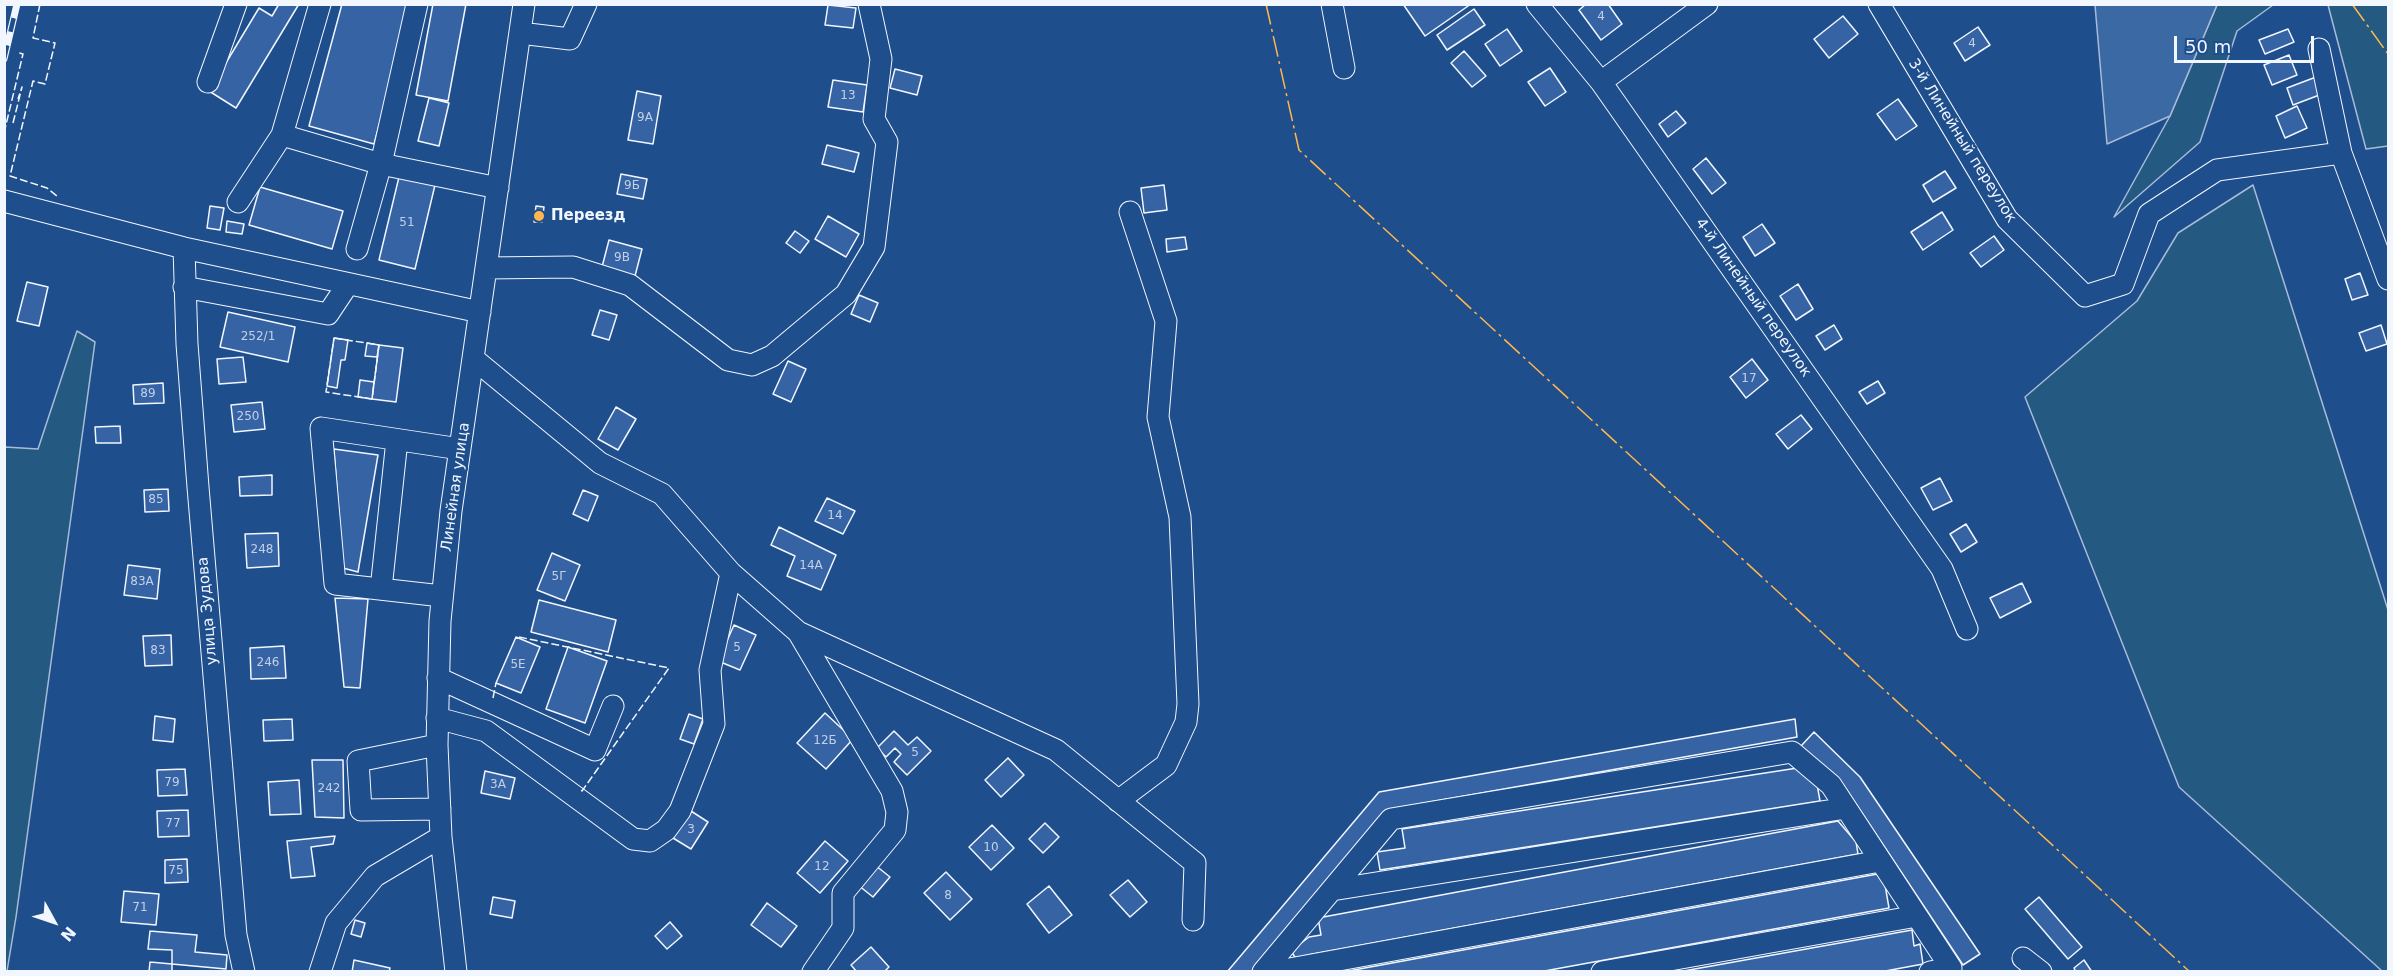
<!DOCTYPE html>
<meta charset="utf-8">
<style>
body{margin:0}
#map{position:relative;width:2393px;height:976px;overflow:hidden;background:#1f4e8c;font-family:"DejaVu Sans",sans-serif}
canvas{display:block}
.frame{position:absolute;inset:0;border:6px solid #f2f6ff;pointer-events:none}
.north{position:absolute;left:24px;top:892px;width:60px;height:60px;-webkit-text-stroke:4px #1f4e8c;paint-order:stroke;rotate:130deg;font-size:16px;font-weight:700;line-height:24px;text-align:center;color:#f2f6ff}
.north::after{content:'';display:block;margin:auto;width:21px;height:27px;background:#f2f6ff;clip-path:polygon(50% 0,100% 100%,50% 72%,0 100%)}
.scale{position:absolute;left:2174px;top:36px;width:140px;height:27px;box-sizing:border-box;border:3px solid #f2f6ff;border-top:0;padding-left:8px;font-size:18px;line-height:21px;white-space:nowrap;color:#f2f6ff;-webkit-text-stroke:4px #1f4e8c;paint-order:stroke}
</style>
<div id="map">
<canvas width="2393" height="976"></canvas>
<div class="frame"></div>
<div class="north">N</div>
<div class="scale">50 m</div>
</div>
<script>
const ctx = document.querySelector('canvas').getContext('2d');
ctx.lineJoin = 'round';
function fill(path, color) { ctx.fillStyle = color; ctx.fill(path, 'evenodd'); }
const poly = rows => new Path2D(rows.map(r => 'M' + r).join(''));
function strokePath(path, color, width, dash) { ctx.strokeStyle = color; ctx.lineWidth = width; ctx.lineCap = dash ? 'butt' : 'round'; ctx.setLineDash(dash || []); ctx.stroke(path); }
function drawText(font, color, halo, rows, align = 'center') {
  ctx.font = font + ' "DejaVu Sans",sans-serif'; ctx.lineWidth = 4.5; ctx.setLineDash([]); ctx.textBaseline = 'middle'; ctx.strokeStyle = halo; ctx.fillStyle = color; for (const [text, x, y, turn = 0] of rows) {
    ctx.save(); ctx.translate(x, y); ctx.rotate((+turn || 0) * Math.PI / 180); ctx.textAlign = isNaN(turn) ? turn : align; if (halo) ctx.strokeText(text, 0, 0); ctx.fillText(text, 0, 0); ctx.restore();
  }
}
const green = poly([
 [2217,5,2273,5,2237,31,2200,142,2114,217,2170,116,2217,5],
 [2328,5,2388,5,2388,146,2366,149,2328,5],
 [2253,185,2388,610,2388,971,2382,971,2179,787,2025,397,2137,301,2178,233,2253,185],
 [77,331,95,342,16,917,7,971,5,971,5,447,38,449,77,331]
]);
fill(green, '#245a82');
strokePath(green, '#a8bbd7', 1.5);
const water = poly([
 [2095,5,2217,5,2170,116,2107,144,2095,5]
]);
fill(water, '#3b69a3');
strokePath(water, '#a8bbd7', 1.5);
const building = poly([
 [279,4,299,4,236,108,209,91,259,8,272,16,279,4],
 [342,4,412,4,374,144,309,126,342,4],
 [433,4,466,4,448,101,416,95,433,4],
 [1403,4,1471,4,1425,36,1403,4],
 [1586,4,1608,4,1622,24,1601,40,1579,10,1586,4],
 [828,5,856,8,853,28,825,25,828,5],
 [1474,9,1485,25,1447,50,1437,35,1474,9],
 [1843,16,1858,34,1829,58,1814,39,1843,16],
 [1978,27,1990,45,1965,61,1954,43,1978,27],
 [1507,29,1522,51,1500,66,1485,44,1507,29],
 [2288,29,2294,42,2265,54,2259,40,2288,29],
 [1464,51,1486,76,1472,87,1451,63,1464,51],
 [2289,55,2297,75,2272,85,2264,65,2289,55],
 [1550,68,1566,92,1545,106,1528,82,1550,68],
 [895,69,922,76,917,95,890,88,895,69],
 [2316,77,2322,94,2293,105,2287,88,2316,77],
 [833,80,867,85,863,112,828,107,833,80],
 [637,91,661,96,653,144,628,140,637,91],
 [429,98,449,103,439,146,418,141,429,98],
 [1898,99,1917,126,1896,140,1877,114,1898,99],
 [2297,106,2307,128,2285,138,2276,116,2297,106],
 [1676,111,1686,123,1668,137,1659,124,1676,111],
 [827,145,859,153,854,172,822,164,827,145],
 [1706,158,1726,183,1712,194,1693,169,1706,158],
 [1945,171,1956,188,1933,202,1923,185,1945,171],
 [621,174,647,179,643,199,617,194,621,174],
 [399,177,435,185,415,269,379,260,399,177],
 [1164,185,1167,210,1144,213,1141,188,1164,185],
 [260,187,343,211,332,249,249,225,260,187],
 [210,206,224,208,220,230,207,228,210,206],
 [536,206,544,207,542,222,534,222,536,206],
 [1942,212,1953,230,1923,250,1911,232,1942,212],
 [828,216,859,234,846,257,815,239,828,216],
 [227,221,244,224,242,234,226,232,227,221],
 [1762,224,1775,243,1755,256,1743,237,1762,224],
 [795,231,809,241,800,253,786,243,795,231],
 [1994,236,2004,250,1981,267,1970,253,1994,236],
 [1185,237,1187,249,1167,252,1166,239,1185,237],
 [609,240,642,249,635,276,602,267,609,240],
 [2360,273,2368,295,2352,300,2345,279,2360,273],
 [27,282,48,287,39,326,17,321,27,282],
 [1798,284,1813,309,1796,320,1780,296,1798,284],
 [859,295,878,303,870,322,851,314,859,295],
 [600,310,617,315,609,340,592,335,600,310],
 [228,312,295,327,288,362,220,347,228,312],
 [1834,325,1842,339,1825,350,1816,336,1834,325],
 [2381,325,2387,344,2366,351,2359,333,2381,325],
 [334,338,348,340,345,360,341,360,337,388,327,386,334,338],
 [367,343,379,345,377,357,365,356,367,343],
 [379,345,403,348,396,402,372,399,379,345],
 [243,357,246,382,219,384,217,359,243,357],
 [1752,359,1768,380,1746,398,1730,377,1752,359],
 [788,361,806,369,791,402,773,394,788,361],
 [360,380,374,382,372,399,358,397,360,380],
 [1878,381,1885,393,1867,404,1859,392,1878,381],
 [163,383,164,403,134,404,133,385,163,383],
 [262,402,265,429,234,432,231,405,262,402],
 [616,407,636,419,618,450,598,439,616,407],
 [1801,415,1812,429,1788,449,1776,434,1801,415],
 [120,426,121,443,96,443,95,427,120,426],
 [334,449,378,455,358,572,343,568,334,449],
 [272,475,272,495,240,496,239,477,272,475],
 [1940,478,1952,501,1933,510,1921,488,1940,478],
 [168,489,169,511,145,512,144,490,168,489],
 [583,490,598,496,588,521,573,514,583,490],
 [827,498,855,511,843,534,815,521,827,498],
 [1966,524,1977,542,1961,552,1950,534,1966,524],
 [779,527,836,555,821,590,787,576,795,556,771,545,779,527],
 [278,533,279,566,247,568,245,534,278,533],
 [552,553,580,565,565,601,537,590,552,553],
 [128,565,160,569,157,599,124,595,128,565],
 [2022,583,2031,602,2000,618,1990,598,2022,583],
 [335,598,368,599,360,688,344,687,335,598],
 [539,600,616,620,608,652,531,632,539,600],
 [734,625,756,635,740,670,718,661,734,625],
 [171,635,172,665,145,666,143,636,171,635],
 [516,637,540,647,521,693,496,683,516,637],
 [284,646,286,678,251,679,250,648,284,646],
 [568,647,607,661,585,723,546,709,568,647],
 [825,713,853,739,826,769,797,743,825,713],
 [689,714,703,719,694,744,680,739,689,714],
 [155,716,175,719,173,742,153,740,155,716],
 [292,719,293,740,264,741,263,720,292,719],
 [1795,719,1797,737,1391,809,1256,972,1227,972,1379,792,1795,719],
 [894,731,908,745,917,737,931,751,907,775,894,762,901,754,895,748,886,757,877,748,894,731],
 [1814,732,1860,777,1980,954,1963,965,1846,789,1801,746,1814,732],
 [1008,758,1024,775,1001,797,985,780,1008,758],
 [312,760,343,760,344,818,315,817,312,760],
 [1804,767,1817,784,1820,801,1380,870,1377,852,1405,848,1402,829,1804,767],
 [185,769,187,795,158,796,157,770,185,769],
 [485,771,515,778,510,799,481,793,485,771],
 [299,780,301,814,270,815,268,782,299,780],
 [188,810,189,836,158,837,157,811,188,810],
 [691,811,708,822,691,849,673,838,691,811],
 [1838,821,1856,842,1858,854,1308,955,1298,962,1291,951,1309,937,1321,935,1318,918,1838,821],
 [1045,823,1059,837,1043,853,1029,839,1045,823],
 [992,825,1014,848,991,870,969,847,992,825],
 [335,836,333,844,311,847,315,876,291,878,287,841,335,836],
 [825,841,848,861,820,893,797,873,825,841],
 [187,859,188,882,165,883,165,860,187,859],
 [875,865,890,877,873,897,858,885,875,865],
 [946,872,972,899,950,920,924,893,946,872],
 [1883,873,1889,908,1539,972,1343,972,1883,873],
 [1128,880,1147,902,1130,917,1110,895,1128,880],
 [1049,886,1072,915,1049,933,1027,904,1049,886],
 [124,891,159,894,156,925,121,922,124,891],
 [493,897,515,901,512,918,490,914,493,897],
 [2039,897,2082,947,2068,959,2025,909,2039,897],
 [767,903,797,926,781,947,751,925,767,903],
 [355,920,365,923,361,937,351,934,355,920],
 [670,922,682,936,667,949,655,936,670,922],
 [1912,930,1914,946,1920,944,1923,964,1880,972,1678,972,1912,930],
 [150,931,197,935,195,952,227,955,226,969,172,964,172,950,148,949,150,931],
 [871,947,889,967,884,972,857,972,851,965,871,947],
 [354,960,390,968,389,972,352,972,354,960],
 [2084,960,2092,972,2076,972,2074,968,2084,960],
 [150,962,172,964,172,972,149,972,150,962]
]);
fill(building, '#3563a3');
strokePath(building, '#f2f6ff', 1.5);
const minor = poly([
 [320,4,282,135,381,164,498,188],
 [1332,4,1344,68],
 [1537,4,1601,82],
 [1707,4,1601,82,1942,569,1967,629],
 [1879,4,2007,219,2085,296,2123,284,2149,214,2217,170,2341,153],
 [520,33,570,39,586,4],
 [2319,49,2341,153,2388,279],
 [208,82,236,4],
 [4,201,184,248,480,312],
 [238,202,282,135],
 [184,248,187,344,198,487,236,935,244,972],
 [357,249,381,164,417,4],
 [486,268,573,267,630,285,728,360,752,365,772,356,846,294,874,247,887,142,874,119,881,59,869,4],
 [184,287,328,314,348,284],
 [474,359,600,463,662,494,731,573,798,632,892,791,897,812,895,830,843,893,843,928,813,972],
 [381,589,397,440],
 [442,596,335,584,321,428,460,449],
 [798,632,1056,750,1195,863,1193,920],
 [438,678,595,750,613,706],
 [437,718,486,731,633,839,650,841,666,830,680,811,714,724,710,670,731,573],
 [437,745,358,761,361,810,440,809],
 [1118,801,1166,765,1186,722,1188,704,1180,517,1158,417,1166,321,1130,212],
 [1332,890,1846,808],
 [2023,958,2041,972],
 [320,972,336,923,375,876,441,837],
 [456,972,441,837,437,745,440,621,451,511,524,4],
 [1263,972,1391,819,1792,752,1831,785,1951,968,1930,972],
 [1273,972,1880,861],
 [1602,972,1917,916]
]);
strokePath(minor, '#f2f6ff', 23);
strokePath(minor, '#1f4e8c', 21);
const rail = poly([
 [4,59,17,4]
]);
strokePath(rail, '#f2f6ff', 7);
strokePath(rail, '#1f4e8c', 4.5, [14]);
strokePath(poly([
 [40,4,33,38,55,43,45,84,33,81,10,176,47,188,57,196],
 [13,123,22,87,18,99],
 [4,133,23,54,19,53],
 [334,338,379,345,372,399,326,392,334,338],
 [519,637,669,668,582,791,581,790],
 [493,698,496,683]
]), '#f2f6ff', 1.5, [8, 3]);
strokePath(poly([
 [1266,4,1299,150,2190,972],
 [2352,4,2388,54]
]), '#ffb74d', 1.5, [21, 4.5, 3, 4.5]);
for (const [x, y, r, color] of [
 [539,216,6,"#ffb74d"]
]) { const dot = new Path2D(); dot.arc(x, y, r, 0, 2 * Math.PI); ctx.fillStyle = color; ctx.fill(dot); strokePath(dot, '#1f4e8c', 2); }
drawText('12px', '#c3d1e8', null, [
 ["4",1601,17],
 ["4",1972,44],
 ["13",848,96],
 ["9А",645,118],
 ["9Б",632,186],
 ["51",407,223],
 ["9В",622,258],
 ["252/1",258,337],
 ["17",1749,379],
 ["89",148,394],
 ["250",248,417],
 ["85",156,500],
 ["14",835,516],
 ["248",262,550],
 ["14А",811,566],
 ["5Г",559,577],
 ["83А",142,582],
 ["5",737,648],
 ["83",158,651],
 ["246",268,663],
 ["5Е",518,665],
 ["12Б",825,741],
 ["5",915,753],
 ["79",172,783],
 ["3А",498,785],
 ["242",329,789],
 ["77",173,824],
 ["3",691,830],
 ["10",991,848],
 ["12",822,867],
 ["75",176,871],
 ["8",948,896],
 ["71",140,908]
]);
drawText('15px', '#f2f6ff', '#1f4e8c', [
 ["3-й Линейный переулок",1962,141,58],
 ["4-й Линейный переулок",1753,298,55],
 ["Линейная улица",456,487,-82],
 ["улица Зудова",208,611,-95]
]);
drawText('bold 15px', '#f2f6ff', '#1f4e8c', [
 ["Переезд",551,216]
], 'left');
</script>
